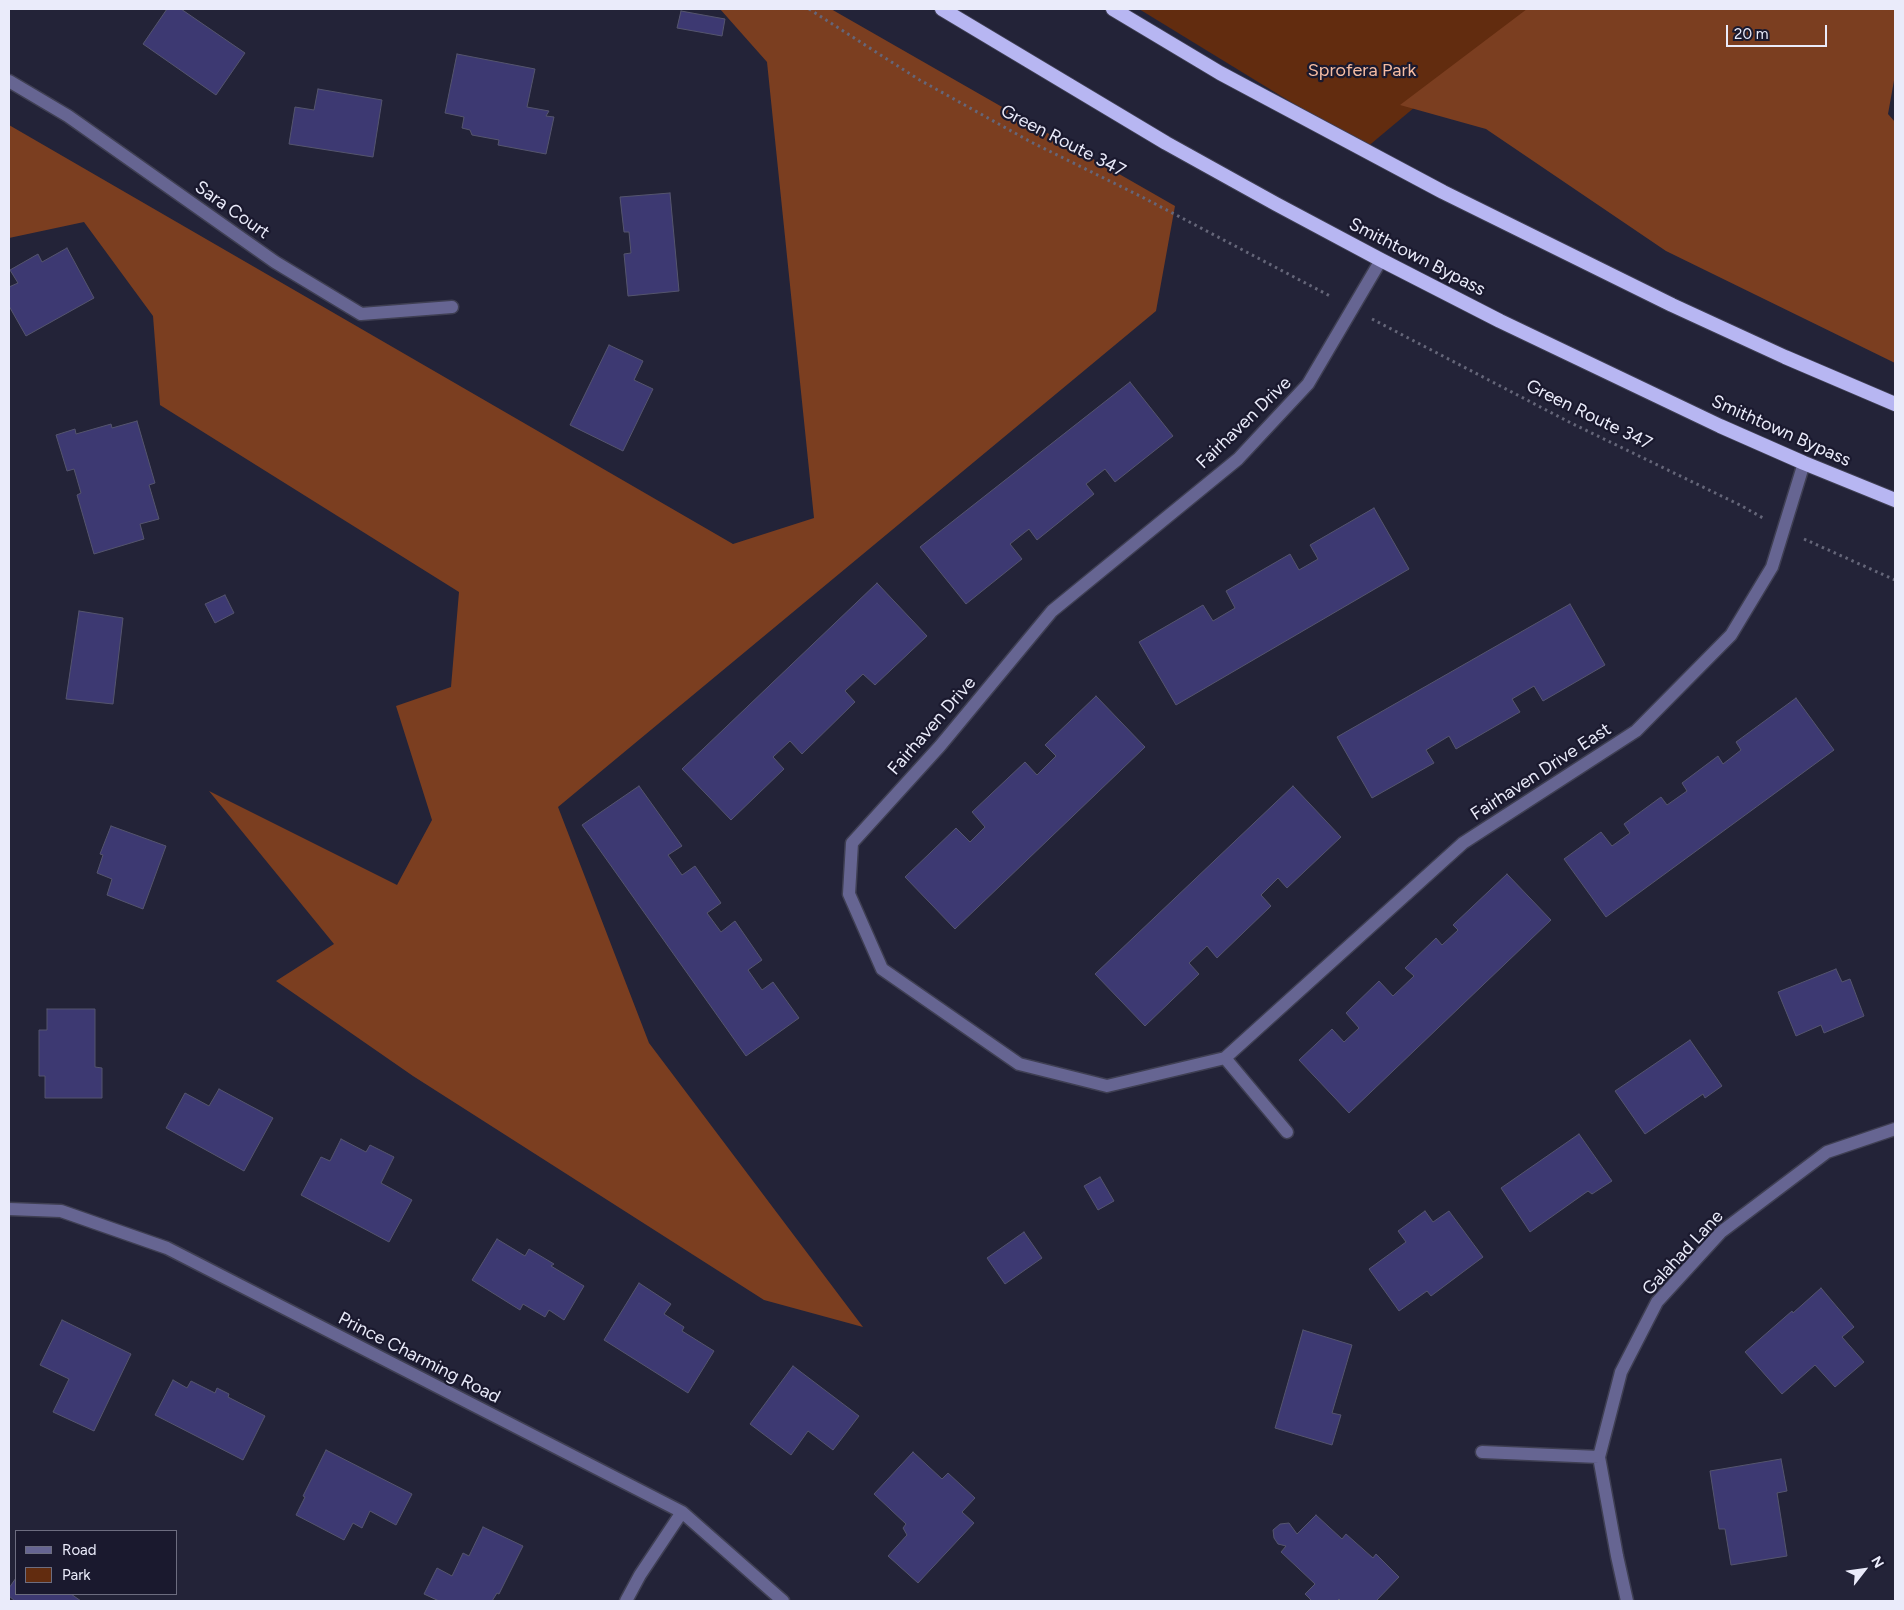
<!DOCTYPE html>
<style>
body{margin:0}
#map{position:relative;width:1904px;height:1610px;overflow:hidden;background:#232338;font-family:Figtree,sans-serif}
canvas{display:block}
.frame{position:absolute;inset:0;border:10px solid #eaebfa;pointer-events:none}
.legend{position:absolute;left:15px;top:1530px;width:162px;height:65px;box-sizing:border-box;background:#1a192e;border:1px solid #6d6d80;margin:0;padding:6px 9px;list-style:none;font-size:15px;color:#eaebfa}
.legend li{display:flex;align-items:center;gap:10px;height:25px}
.legend b{width:25px;border:1px solid #6d6d80}
.north{position:absolute;left:1839px;top:1545px;width:50px;height:50px;-webkit-text-stroke:4px #1a192e;paint-order:stroke;rotate:60deg;font-size:14px;font-weight:700;line-height:20px;text-align:center;color:#eaebfa}
.north::after{content:'';display:block;margin:auto;width:18px;height:22px;background:#eaebfa;clip-path:polygon(50% 0,100% 100%,50% 72%,0 100%)}
.scale{position:absolute;left:1726px;top:25px;width:101px;height:22px;box-sizing:border-box;border:2px solid #eaebfa;border-top:0;padding-left:6px;font-size:15px;line-height:18px;white-space:nowrap;color:#eaebfa;-webkit-text-stroke:4px #1a192e;paint-order:stroke}
</style>
<div id="map">
<canvas width="1904" height="1610"></canvas>
<div class="frame"></div>
<ul class="legend">
<li><b style="height:6px;background:#666592"></b>Road</li>
<li><b style="height:14px;background:#622c0f"></b>Park</li>
</ul>
<div class="north">N</div>
<div class="scale">20 m</div>
</div>
<script>
const ctx = document.querySelector('canvas').getContext('2d');
ctx.lineJoin = 'round';
function fill(path, color) { ctx.fillStyle = color; ctx.fill(path, 'evenodd'); }
const poly = rows => new Path2D(rows.map(r => 'M' + r).join(''));
function strokePath(path, color, width, dash) { ctx.strokeStyle = color; ctx.lineWidth = width; ctx.lineCap = dash ? 'butt' : 'round'; ctx.setLineDash(dash || []); ctx.stroke(path); }
function drawText(font, color, halo, rows, align = 'center') {
  ctx.font = font + ' Figtree,sans-serif'; ctx.lineWidth = 4.5; ctx.setLineDash([]); ctx.textBaseline = 'middle'; ctx.strokeStyle = halo; ctx.fillStyle = color; for (const [text, x, y, turn = 0] of rows) {
    ctx.save(); ctx.translate(x, y); ctx.rotate((+turn || 0) * Math.PI / 180); ctx.textAlign = isNaN(turn) ? turn : align; if (halo) ctx.strokeText(text, 0, 0); ctx.fillText(text, 0, 0); ctx.restore();
  }
}
fill(poly([
 [1139,9,1532,9,1366,148]
]), '#622c0f');
fill(poly([
 [720,9,831,9,1175,206,1156,311,558,807,649,1043,863,1327,764,1300,413,1076,276,981,334,944,209,791,397,885,432,820,396,706,451,687,459,592,160,405,153,316,84,222,9,238,9,125,733,544,814,518,767,62],
 [1527,9,1895,9,1895,75,1888,114,1895,122,1895,363,1666,251,1486,129,1400,105]
]), '#7b3e20');
const building = poly([
 [167,9,181,9,245,53,216,95,143,44,167,9],
 [681,11,725,19,722,36,677,28,681,11],
 [457,54,535,69,527,107,549,111,546,116,554,117,546,154,498,145,499,140,472,135,470,130,462,128,464,117,445,113,457,54],
 [318,89,382,100,373,157,289,144,295,107,314,110,318,89],
 [670,193,679,291,628,296,624,254,631,253,629,232,624,232,620,197,670,193],
 [67,248,94,298,26,336,9,306,9,287,18,283,10,270,38,254,42,262,67,248],
 [609,345,643,361,634,380,653,389,623,451,570,425,609,345],
 [1130,382,1173,436,1115,482,1105,469,1086,484,1094,494,1037,540,1029,529,1010,544,1022,559,966,604,920,547,1130,382],
 [137,421,155,483,149,485,159,519,140,524,144,539,94,554,77,495,81,493,74,469,67,471,56,435,75,429,76,434,111,424,112,428,137,421],
 [1374,508,1409,569,1176,705,1139,642,1203,605,1213,621,1235,608,1226,591,1290,554,1299,570,1318,559,1310,545,1374,508],
 [877,583,927,636,875,685,863,674,845,691,855,702,802,754,790,741,773,757,784,769,731,820,682,769,877,583],
 [225,595,234,613,215,623,205,604,225,595],
 [1570,604,1605,665,1543,701,1534,686,1512,699,1520,712,1456,749,1449,736,1426,750,1434,763,1372,798,1337,737,1570,604],
 [79,611,123,618,113,704,66,699,79,611],
 [1096,696,1145,747,955,929,905,877,956,828,970,842,985,827,972,812,1025,762,1037,775,1056,756,1045,745,1096,696],
 [1796,698,1834,750,1606,917,1564,859,1601,832,1612,846,1630,833,1624,824,1661,797,1667,805,1687,791,1682,783,1718,756,1723,764,1741,750,1736,742,1796,698],
 [639,786,682,846,668,855,682,875,695,866,721,903,707,913,721,932,735,921,762,960,748,970,762,990,773,982,799,1018,746,1056,582,825,639,786],
 [1293,786,1341,837,1287,888,1278,878,1261,895,1271,906,1217,958,1207,946,1189,963,1199,974,1145,1026,1095,974,1293,786],
 [111,826,166,846,143,909,107,895,112,879,97,873,103,855,100,854,111,826],
 [1507,874,1551,920,1349,1113,1299,1060,1332,1029,1344,1042,1359,1028,1346,1013,1379,981,1393,996,1414,976,1405,968,1436,938,1442,945,1458,930,1453,925,1507,874],
 [1836,969,1842,982,1850,979,1864,1016,1824,1033,1821,1025,1796,1036,1778,992,1836,969],
 [47,1009,95,1009,95,1067,102,1068,102,1098,45,1098,45,1076,39,1076,39,1030,47,1030,47,1009],
 [1690,1040,1722,1086,1705,1098,1703,1094,1645,1134,1615,1091,1690,1040],
 [219,1089,273,1118,244,1171,166,1128,185,1093,209,1106,219,1089],
 [1579,1134,1612,1181,1592,1194,1588,1191,1530,1232,1501,1188,1579,1134],
 [341,1139,366,1152,370,1145,394,1157,381,1183,412,1200,389,1242,301,1195,321,1157,330,1161,341,1139],
 [1100,1177,1114,1201,1098,1210,1084,1186,1100,1177],
 [1425,1211,1433,1222,1449,1211,1483,1257,1431,1296,1427,1291,1399,1311,1369,1269,1406,1242,1398,1231,1425,1211],
 [1024,1232,1042,1258,1005,1284,987,1258,1024,1232],
 [497,1239,525,1256,529,1249,554,1264,551,1266,584,1286,564,1320,549,1310,545,1317,523,1304,520,1310,472,1280,497,1239],
 [639,1283,671,1304,664,1314,684,1327,682,1331,714,1351,688,1393,604,1340,639,1283],
 [1821,1288,1854,1327,1842,1337,1864,1362,1835,1387,1815,1365,1782,1394,1745,1352,1792,1311,1793,1313,1821,1288],
 [62,1320,131,1354,94,1431,53,1412,69,1379,40,1365,62,1320],
 [1303,1330,1352,1345,1332,1413,1341,1415,1332,1445,1275,1428,1303,1330],
 [793,1366,859,1416,833,1450,808,1431,791,1455,750,1424,793,1366],
 [173,1380,187,1388,191,1381,215,1393,217,1388,229,1394,228,1397,265,1416,243,1460,155,1415,173,1380],
 [326,1450,412,1494,396,1525,370,1511,362,1528,353,1523,344,1540,296,1515,305,1497,303,1496,326,1450],
 [913,1452,942,1479,948,1473,975,1498,962,1512,974,1523,918,1583,888,1556,907,1535,903,1528,906,1524,874,1494,913,1452],
 [1781,1459,1787,1491,1777,1493,1787,1556,1731,1565,1725,1529,1719,1529,1710,1471,1781,1459],
 [1316,1515,1342,1539,1346,1534,1373,1558,1376,1554,1399,1577,1376,1601,1341,1601,1339,1599,1337,1601,1312,1601,1305,1594,1315,1584,1281,1552,1286,1546,1278,1544,1274,1538,1273,1530,1280,1524,1289,1523,1297,1534,1316,1515],
 [483,1527,523,1546,499,1594,497,1593,492,1601,439,1601,424,1594,437,1568,452,1576,463,1553,469,1556,483,1527],
 [16,1578,16,1594,71,1594,81,1601,15,1601,9,1596,9,1588,16,1578]
]);
fill(building, '#3d3972');
strokePath(building, '#55556e', 1);
const minor = poly([
 [9,81,68,116,275,262,361,314,452,307],
 [1381,260,1308,384,1238,459,1052,611,940,746,852,843,849,894,882,969,1019,1064,1107,1086,1225,1058,1463,843,1636,731,1731,635,1772,567,1804,463],
 [1225,1058,1287,1132],
 [9,1209,61,1211,167,1248,682,1512,783,1601],
 [1482,1452,1599,1457],
 [626,1601,640,1575,682,1512],
 [1627,1601,1617,1556,1599,1457,1621,1372,1657,1302,1721,1232,1827,1152,1895,1129]
]);
const trunk = poly([
 [942,9,1166,143,1276,204,1381,260,1500,321,1720,426,1804,463,1895,500],
 [1113,9,1220,73,1443,192,1672,305,1785,357,1895,404]
]);
strokePath(minor, '#3f3f53', 15);
strokePath(trunk, '#3f3f53', 16);
strokePath(poly([
 [809,9,918,79,1031,142,1142,197,1332,297],
 [1372,319,1571,423,1740,505,1763,518],
 [1804,539,1895,580]
]), '#656679', 3, [2.5, 4]);
strokePath(minor, '#666592', 12);
strokePath(trunk, '#b7b6f2', 14);
drawText('18px', '#f6bda3', '#1a192e', [
 ["Sprofera Park",1362,71]
]);
drawText('18px', '#eaebfa', '#1a192e', [
 ["Green Route 347",1063,141,27],
 ["Sara Court",232,210,35],
 ["Smithtown Bypass",1417,257,27],
 ["Green Route 347",1589,415,26],
 ["Fairhaven Drive",1244,423,-44],
 ["Smithtown Bypass",1781,431,24],
 ["Fairhaven Drive",932,726,-49],
 ["Fairhaven Drive East",1541,772,-33],
 ["Galahad Lane",1683,1253,-47],
 ["Prince Charming Road",419,1358,27]
]);
</script>
